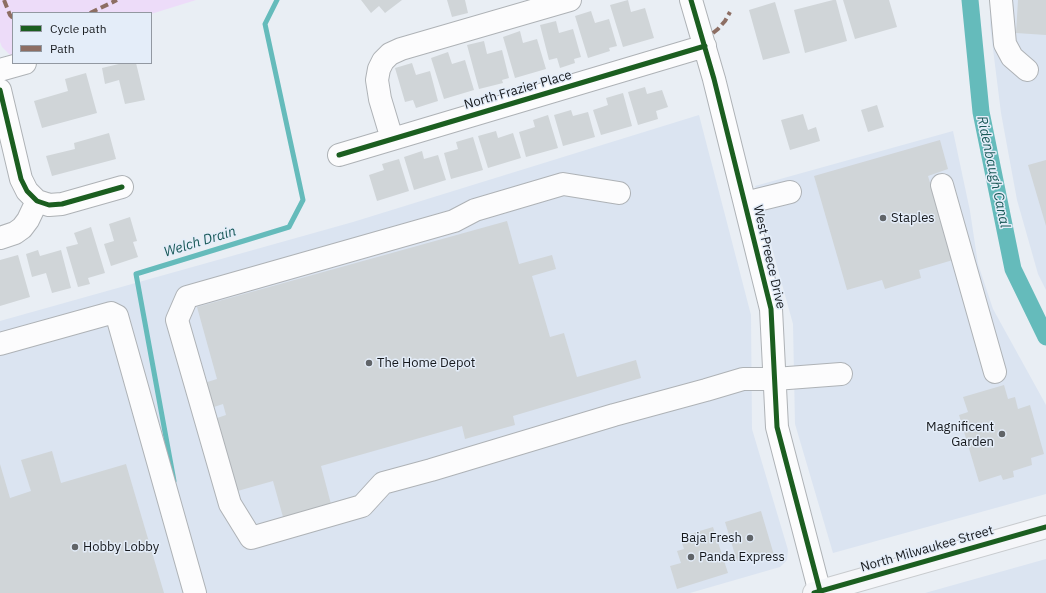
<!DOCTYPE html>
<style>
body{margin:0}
#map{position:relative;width:1046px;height:593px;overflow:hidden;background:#e9eef4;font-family:"IBM Plex Sans",sans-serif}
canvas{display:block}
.legend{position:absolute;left:12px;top:12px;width:140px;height:52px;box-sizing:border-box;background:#e4edf9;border:1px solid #9298a1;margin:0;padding:5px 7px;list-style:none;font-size:12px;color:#16191d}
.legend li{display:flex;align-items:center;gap:8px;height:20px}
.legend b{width:20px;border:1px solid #9298a1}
</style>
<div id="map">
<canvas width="1046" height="593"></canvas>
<ul class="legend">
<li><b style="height:5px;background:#1b5e20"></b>Cycle path</li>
<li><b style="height:5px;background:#8d6e63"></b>Path</li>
</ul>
</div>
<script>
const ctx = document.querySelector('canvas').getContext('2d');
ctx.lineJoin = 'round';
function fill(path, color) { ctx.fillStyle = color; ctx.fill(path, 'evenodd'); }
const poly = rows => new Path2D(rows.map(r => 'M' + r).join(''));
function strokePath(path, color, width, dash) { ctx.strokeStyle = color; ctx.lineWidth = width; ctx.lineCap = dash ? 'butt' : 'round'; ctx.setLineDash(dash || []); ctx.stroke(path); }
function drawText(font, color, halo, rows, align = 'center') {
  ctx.font = font + ' "IBM Plex Sans",sans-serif'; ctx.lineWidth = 3; ctx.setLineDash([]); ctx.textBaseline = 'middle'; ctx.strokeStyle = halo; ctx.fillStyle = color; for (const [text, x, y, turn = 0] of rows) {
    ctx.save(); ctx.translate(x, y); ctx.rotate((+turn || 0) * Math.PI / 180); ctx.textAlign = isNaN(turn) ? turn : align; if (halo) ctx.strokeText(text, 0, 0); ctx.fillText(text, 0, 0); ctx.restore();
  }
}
fill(poly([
 [990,0,1046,0,1046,290,1038,274,1017,200,1001,113,990,25],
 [699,115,751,315,752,429,788,550,787,560,780,567,690,593,0,593,0,321,353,222],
 [953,131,970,211,978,264,993,309,1046,405,1046,494,833,553,795,424,793,324,755,186],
 [1046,559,1046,593,925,593]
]), '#dbe4f1');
fill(poly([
 [0,0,196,0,151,14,151,13,13,13,13,55,10,55,2,47,0,42]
]), '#eddcf9');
strokePath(poly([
 [174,481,136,274,289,227,303,200,265,24,277,0]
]), '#65bbbb', 5);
strokePath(poly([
 [970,0,981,112,1013,269,1046,337]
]), '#65bbbb', 17);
fill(poly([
 [361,0,402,0,385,13,379,6,371,13],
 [447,0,465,0,468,13,452,17],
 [628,0,631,12,645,8,654,38,623,47,610,5],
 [833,0,836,0,847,41,805,53,794,10],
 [843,0,889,0,897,27,855,39],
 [1018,0,1046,0,1046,35,1016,33],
 [775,2,790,53,763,60,749,10],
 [591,11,595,23,609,19,617,46,609,48,610,51,588,58,575,16],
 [556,21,559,33,573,29,581,57,574,59,575,63,560,68,557,58,549,60,540,25],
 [520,31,523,43,537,39,546,69,515,78,503,37],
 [484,41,487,54,502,50,509,78,502,80,503,83,479,89,467,45],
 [448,52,452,64,465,60,474,90,444,99,431,58],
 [123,63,136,63,145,100,125,104,119,80,105,84,102,68],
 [412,63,416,75,430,71,438,101,416,108,413,100,405,102,395,68],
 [86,73,97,113,42,128,34,101,68,91,65,79],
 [645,87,647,94,662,90,668,107,656,111,658,119,638,125,628,92],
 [623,93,632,126,601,135,593,110,608,105,606,98],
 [877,105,884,127,868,132,861,110],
 [571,110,573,116,588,112,595,137,563,146,554,115],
 [803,114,808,130,816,127,820,141,790,150,781,120],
 [548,115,558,148,526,157,519,132,535,127,533,120],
 [496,131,498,138,513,133,521,158,488,168,478,136],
 [109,133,116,159,52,176,46,156,75,149,74,143],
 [473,137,483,170,451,179,444,153,458,149,456,142],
 [940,140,948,169,928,176,953,260,919,270,921,278,885,289,882,280,847,290,814,176],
 [422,151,424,159,438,155,446,180,414,190,404,157],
 [399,159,409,191,377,201,369,175,384,170,382,164],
 [1046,160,1046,226,1028,165],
 [130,217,137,241,133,242,138,257,111,266,104,244,114,241,109,224],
 [507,221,519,264,552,255,556,269,532,276,550,337,564,333,577,377,636,360,641,378,513,416,515,425,465,439,462,426,321,466,331,504,283,517,273,481,234,492,214,419,226,415,223,404,211,408,204,383,217,379,197,307],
 [91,227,105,273,88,278,90,284,78,287,66,247,78,244,74,233],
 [38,250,40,256,61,250,71,288,52,293,46,273,32,277,26,254],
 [18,255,30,297,0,306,0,260],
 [1004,385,1008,399,1015,397,1018,409,1030,405,1044,454,1031,458,1032,465,1013,471,1014,477,1003,480,1001,475,979,482,959,415,968,412,963,397],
 [52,451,61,483,126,464,164,593,0,593,0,464,10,498,31,491,21,460],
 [761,511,774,555,758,559,757,555,737,561,725,522],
 [713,527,728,573,677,589,670,566,681,563,677,551,684,549,680,537]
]), '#d0d5d8');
const minor = poly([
 [691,0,714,79,771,309,777,427,820,593],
 [1001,0,1005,44,1012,57,1027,70],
 [0,70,25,63],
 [0,90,21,179,27,191,37,201],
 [392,139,380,99,377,80,379,69,383,61,390,54,401,49,570,0],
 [339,155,705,46],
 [942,185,995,372],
 [619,193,563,184,475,210,454,221,187,297,177,320,230,504,251,538,362,506,383,483,431,470,614,415,706,390,743,379,775,379,841,374],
 [37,201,49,205,62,204,122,187],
 [745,203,790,192],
 [0,238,15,233,22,228,28,220,37,201],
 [0,344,111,313,117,316,195,593]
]);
const major = poly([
 [814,593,1046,527]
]);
strokePath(minor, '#aeb2b6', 24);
strokePath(major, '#c8cbce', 24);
strokePath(minor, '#fcfcfd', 22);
strokePath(major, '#f5f6f9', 22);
strokePath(poly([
 [4,0,10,15,13,18],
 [90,13,117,0],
 [713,33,718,29,725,21,730,12]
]), '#8d6e63', 4, [8, 4]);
strokePath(poly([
 [691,0,714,79,771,309,777,427,820,591],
 [0,90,21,179,27,191,37,201,49,205,62,204,122,187],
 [339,155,705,46],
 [814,593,1046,527]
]), '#1b5e20', 5);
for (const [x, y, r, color] of [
 [883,218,4,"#606468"],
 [369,363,4,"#606468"],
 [1002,434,4,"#606468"],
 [750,538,4,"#606468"],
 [75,547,4,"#606468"],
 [691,557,4,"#606468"]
]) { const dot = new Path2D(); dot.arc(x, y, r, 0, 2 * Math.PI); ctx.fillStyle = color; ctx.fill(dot); strokePath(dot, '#e4edf9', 1.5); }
drawText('13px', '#16191d', '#e4edf9', [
 ["North Frazier Place",518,90,-16],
 ["West Preece Drive",769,257,77],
 ["North Milwaukee Street",927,549,-16]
]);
drawText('13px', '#16191d', '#e4edf9', [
 ["Staples",891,218],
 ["The Home Depot",377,363],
 ["Magnificent",994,427,"right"],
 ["Garden",994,442,"right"],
 ["Baja Fresh",742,538,"right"],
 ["Hobby Lobby",83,547],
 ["Panda Express",699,557]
], 'left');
drawText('italic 14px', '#195958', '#e4edf9', [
 ["Ridenbaugh Canal",993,172,78],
 ["Welch Drain",200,242,-17]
]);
</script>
